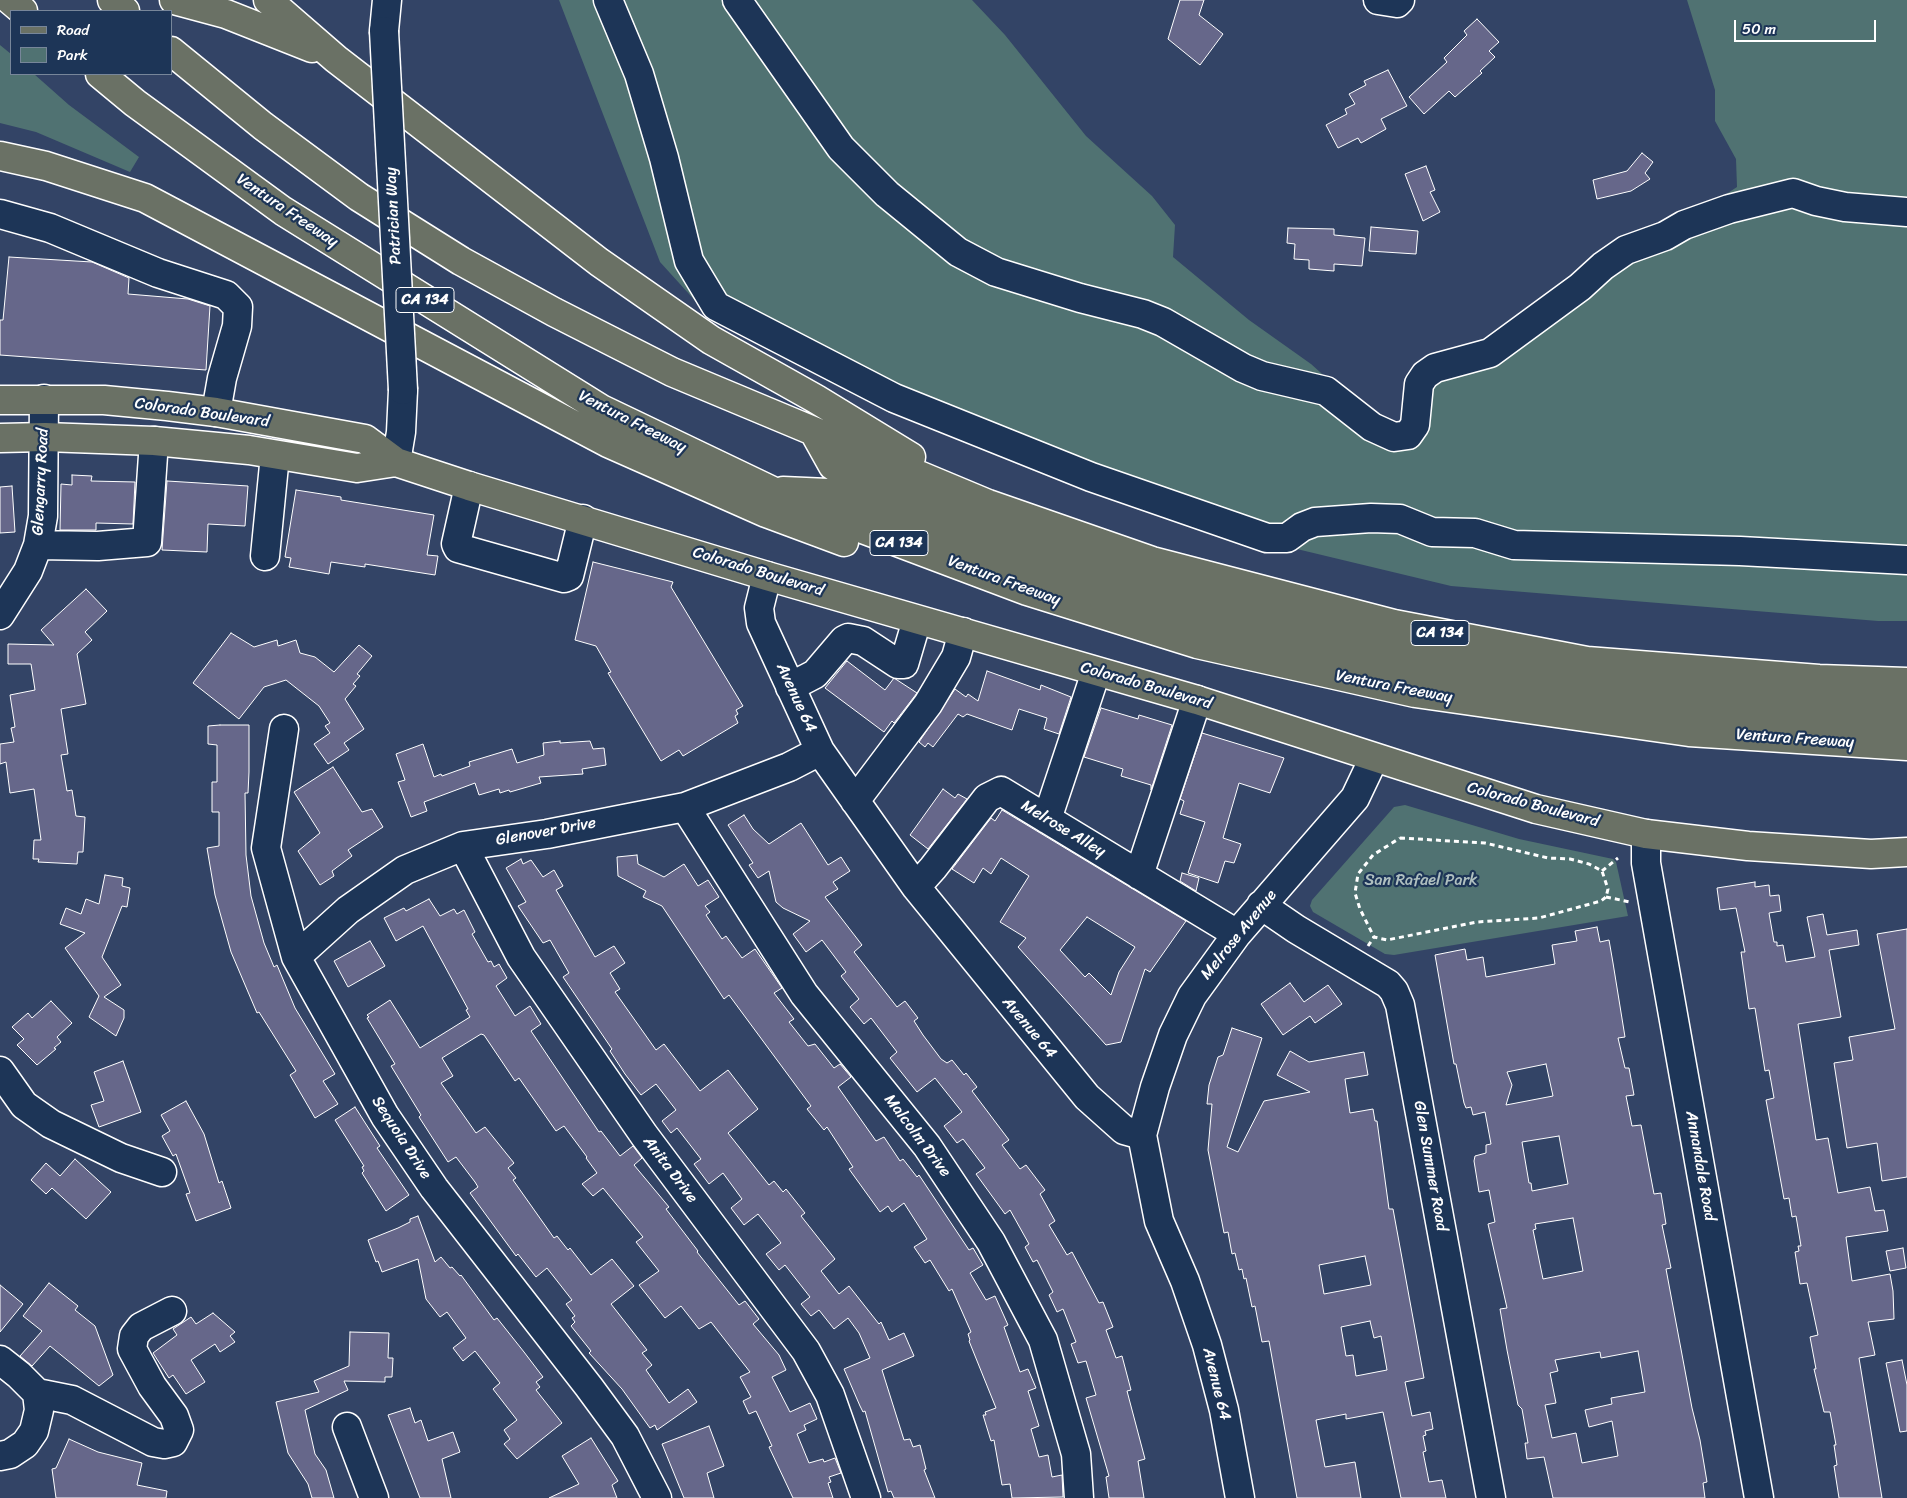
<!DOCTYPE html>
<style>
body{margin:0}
#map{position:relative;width:1907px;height:1498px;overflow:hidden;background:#346;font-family:Sriracha,sans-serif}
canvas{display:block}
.legend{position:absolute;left:10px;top:10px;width:162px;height:65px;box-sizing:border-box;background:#1d3557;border:1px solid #77869a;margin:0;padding:6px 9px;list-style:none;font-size:15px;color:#fff}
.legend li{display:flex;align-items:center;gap:10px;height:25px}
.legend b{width:25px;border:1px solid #77869a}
.scale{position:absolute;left:1734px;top:20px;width:142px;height:22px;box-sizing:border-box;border:2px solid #fff;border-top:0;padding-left:6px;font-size:15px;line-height:18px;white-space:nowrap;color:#fff;-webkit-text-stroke:4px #1d3557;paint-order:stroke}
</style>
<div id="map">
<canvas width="1907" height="1498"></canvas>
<ul class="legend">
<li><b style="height:6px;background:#6a7165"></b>Road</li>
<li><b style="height:14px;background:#507272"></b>Park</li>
</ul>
<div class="scale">50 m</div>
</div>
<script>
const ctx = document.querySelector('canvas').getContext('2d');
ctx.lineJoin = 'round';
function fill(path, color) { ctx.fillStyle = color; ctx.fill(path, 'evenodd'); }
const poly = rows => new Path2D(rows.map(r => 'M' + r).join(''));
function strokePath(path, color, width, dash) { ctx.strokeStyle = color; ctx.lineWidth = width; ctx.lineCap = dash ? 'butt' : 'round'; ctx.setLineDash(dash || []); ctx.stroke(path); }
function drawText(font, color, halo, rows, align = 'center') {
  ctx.font = font + ' Sriracha,sans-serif'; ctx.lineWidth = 4.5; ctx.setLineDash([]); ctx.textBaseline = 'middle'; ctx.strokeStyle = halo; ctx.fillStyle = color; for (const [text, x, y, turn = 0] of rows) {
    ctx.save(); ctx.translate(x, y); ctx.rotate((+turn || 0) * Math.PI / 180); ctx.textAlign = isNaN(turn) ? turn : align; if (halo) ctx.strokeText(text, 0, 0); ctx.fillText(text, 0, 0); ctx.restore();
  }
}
fill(poly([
 [559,0,972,0,1005,35,1086,136,1152,196,1175,225,1173,257,1249,320,1311,364,1370,417,1404,429,1417,381,1493,346,1737,187,1736,159,1715,121,1715,90,1687,0,1907,0,1907,621,1878,621,1451,586,1176,520,1059,480,894,411,781,353,699,305,660,262],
 [0,45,11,54,11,74,34,74,69,105,139,157,130,172,36,132,0,123],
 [1405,805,1519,839,1613,859,1616,862,1628,916,1394,955,1385,954,1313,912,1310,906,1312,900,1394,807]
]), '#507272');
const building = poly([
 [1180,0,1204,0,1199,15,1223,34,1200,65,1168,39,1180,0],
 [1477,19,1499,42,1489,51,1495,57,1480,71,1482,73,1455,97,1449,91,1424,114,1409,97,1447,62,1444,58,1467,35,1464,31,1477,19],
 [1388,70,1407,106,1381,119,1386,129,1361,143,1358,138,1338,148,1326,125,1347,114,1345,109,1355,104,1349,94,1366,85,1364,81,1388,70],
 [1642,153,1653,162,1645,173,1650,179,1631,191,1597,199,1593,180,1627,171,1642,153],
 [1426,166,1435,190,1430,192,1440,212,1423,221,1405,174,1426,166],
 [1371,227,1418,231,1416,254,1369,251,1371,227],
 [1288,228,1334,229,1334,235,1365,238,1362,266,1334,264,1334,271,1309,269,1309,260,1294,259,1295,244,1287,243,1288,228],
 [9,257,92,262,129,278,128,294,188,299,210,306,206,370,0,355,0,320,3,320,9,257],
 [72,475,92,476,91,481,135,482,133,524,96,523,96,530,60,530,61,484,72,485,72,475],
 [167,481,248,486,245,526,208,524,207,552,162,550,167,481],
 [12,486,15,532,0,533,0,487,12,486],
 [296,490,341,497,341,500,434,515,427,555,438,556,435,575,365,564,365,567,331,562,329,574,289,567,291,558,285,557,296,490],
 [593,562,673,582,671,587,743,706,736,710,738,714,735,716,738,723,683,756,679,750,661,761,608,673,611,672,596,646,575,640,593,562],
 [86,589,107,611,85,632,92,640,77,654,86,704,61,709,68,754,61,755,67,791,72,790,76,816,85,817,83,852,78,852,77,864,38,862,39,859,33,859,34,840,41,840,34,789,10,793,6,762,0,764,0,744,14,742,11,728,15,727,10,695,35,690,31,664,8,664,8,644,54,645,41,630,86,589],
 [231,633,254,647,277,640,278,646,296,640,300,653,315,657,334,672,359,645,372,656,357,674,360,676,353,684,356,686,345,699,364,729,344,743,349,750,328,764,314,744,330,733,325,726,330,723,319,706,286,680,264,687,239,719,193,683,231,633],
 [847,661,885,690,894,678,917,693,894,723,892,721,884,732,825,688,847,661],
 [987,671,1040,690,1041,685,1071,697,1059,734,1044,729,1047,718,1019,709,1012,730,967,714,963,717,958,714,933,747,928,743,925,747,919,742,955,689,966,697,968,694,978,701,987,671],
 [1101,708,1138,719,1139,715,1172,725,1151,790,1151,785,1121,776,1123,769,1084,757,1101,708],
 [220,725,249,725,249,772,248,793,245,793,246,855,251,896,264,943,274,967,277,965,295,1008,335,1074,323,1081,338,1104,315,1118,290,1075,296,1071,259,1012,257,1013,231,952,215,895,207,848,219,846,219,812,212,812,212,782,217,782,217,745,208,744,208,726,220,725],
 [1202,733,1284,758,1270,793,1239,783,1223,838,1241,844,1234,863,1225,861,1218,883,1188,873,1205,822,1180,814,1184,801,1180,799,1202,733],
 [560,741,560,743,590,741,593,749,604,748,606,765,582,769,583,774,539,777,541,783,510,792,509,790,500,793,499,789,479,795,475,783,424,802,427,811,411,817,398,782,405,780,396,754,423,744,434,777,441,774,442,776,470,766,469,762,512,749,517,763,544,755,543,743,560,741],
 [333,767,362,812,372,809,383,827,348,850,352,856,332,871,334,876,320,885,298,851,320,833,294,792,333,767],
 [943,789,955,798,958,794,967,799,928,849,910,835,943,789],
 [1002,810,1186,921,1150,972,1145,969,1121,1042,1106,1045,1018,947,1026,938,1000,922,1029,876,1001,858,991,874,983,868,974,883,952,869,991,818,995,821,1002,810],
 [1087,917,1135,947,1119,972,1111,995,1089,973,1085,977,1060,950,1087,917],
 [744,815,753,829,769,844,801,823,828,865,841,857,850,871,833,882,838,889,825,897,862,945,854,952,897,1007,905,1001,918,1018,914,1021,923,1035,941,1059,947,1063,952,1060,964,1075,966,1073,977,1087,972,1091,1009,1140,1002,1145,1020,1169,1026,1165,1045,1190,1040,1194,1055,1221,1049,1225,1067,1255,1072,1252,1099,1303,1103,1302,1113,1327,1106,1330,1116,1358,1122,1356,1131,1390,1127,1391,1145,1459,1138,1461,1144,1498,1109,1498,1106,1477,1109,1476,1086,1398,1096,1395,1086,1361,1078,1363,1071,1344,1076,1342,1063,1309,1057,1312,1049,1295,1053,1292,1037,1260,1033,1262,1025,1247,1029,1244,1010,1210,1005,1214,976,1174,985,1168,963,1139,957,1143,944,1126,962,1112,935,1078,917,1092,890,1058,897,1052,871,1018,864,1024,850,1007,859,999,841,976,846,972,822,940,806,952,793,934,810,921,783,908,776,902,769,871,758,878,749,865,753,863,728,825,744,815],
 [637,855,638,864,664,877,684,864,698,886,708,880,719,897,705,906,710,912,706,915,722,939,726,936,742,958,755,949,782,988,774,993,794,1019,789,1022,808,1046,815,1044,834,1068,840,1064,851,1077,838,1087,876,1141,884,1137,900,1161,903,1159,917,1177,919,1175,969,1250,973,1248,983,1265,970,1273,986,1300,995,1296,1008,1325,1004,1327,1020,1372,1028,1369,1036,1388,1028,1391,1039,1426,1031,1429,1039,1457,1048,1455,1052,1477,1062,1475,1063,1497,1012,1498,1010,1484,1002,1485,994,1440,991,1441,983,1415,986,1415,985,1412,996,1408,969,1341,970,1340,968,1334,971,1332,952,1289,949,1291,930,1260,925,1263,914,1247,927,1239,904,1203,892,1212,888,1206,880,1212,849,1169,853,1167,827,1127,824,1130,807,1109,811,1106,729,995,724,999,662,906,643,897,646,891,618,876,617,857,637,855],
 [521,859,523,864,531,860,543,877,554,870,563,886,556,890,595,957,614,946,625,963,610,973,620,989,615,992,656,1050,664,1044,700,1091,728,1070,758,1109,728,1133,769,1185,774,1181,783,1192,786,1189,805,1213,801,1216,835,1259,821,1271,839,1294,849,1286,879,1324,881,1322,889,1340,904,1333,914,1356,882,1370,904,1440,910,1439,913,1447,920,1445,926,1469,924,1470,935,1498,894,1498,891,1491,888,1492,865,1411,863,1412,860,1406,844,1369,870,1358,859,1333,848,1318,834,1329,819,1310,811,1316,801,1304,810,1297,785,1265,779,1270,766,1254,781,1243,758,1214,744,1225,731,1208,742,1199,723,1173,709,1184,694,1164,701,1159,677,1128,671,1133,662,1121,676,1110,656,1084,641,1095,625,1074,610,1051,612,1049,563,977,569,973,550,940,543,943,518,906,526,902,506,868,521,859],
 [1182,873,1199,878,1196,891,1180,881,1182,873],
 [105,875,123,878,122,886,130,888,127,907,122,906,102,957,121,985,104,997,124,1010,124,1018,116,1036,89,1017,99,996,65,948,85,933,60,924,66,908,81,914,86,899,99,904,105,875],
 [1755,882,1755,887,1769,885,1770,896,1779,895,1781,911,1769,913,1774,942,1777,942,1777,946,1783,945,1786,962,1815,957,1807,917,1823,914,1827,935,1857,930,1859,945,1829,950,1841,1017,1798,1024,1816,1140,1828,1138,1838,1193,1870,1187,1875,1211,1884,1210,1888,1231,1846,1237,1852,1281,1890,1274,1893,1291,1894,1319,1868,1322,1875,1355,1859,1358,1882,1498,1839,1498,1834,1466,1837,1465,1834,1445,1836,1445,1830,1412,1824,1412,1814,1369,1816,1369,1810,1337,1818,1335,1807,1283,1800,1284,1795,1252,1799,1251,1798,1246,1801,1246,1796,1216,1792,1217,1789,1198,1784,1199,1766,1100,1774,1098,1769,1070,1765,1071,1755,1008,1749,1009,1741,952,1745,952,1736,908,1720,910,1717,888,1755,882],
 [429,899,440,916,454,909,457,914,464,910,475,932,472,934,488,962,491,961,494,967,499,964,507,978,496,986,515,1016,530,1006,541,1024,531,1031,599,1132,601,1131,620,1156,633,1146,642,1158,634,1165,669,1207,666,1209,698,1251,697,1252,739,1305,745,1301,759,1319,753,1324,779,1355,786,1370,772,1377,790,1412,810,1403,817,1419,804,1425,806,1430,797,1434,809,1463,823,1459,824,1462,835,1458,841,1473,829,1477,831,1482,828,1483,833,1498,793,1498,769,1447,772,1446,756,1411,749,1414,743,1401,751,1397,740,1377,750,1372,711,1322,699,1329,681,1306,665,1318,639,1285,659,1271,636,1242,643,1237,603,1188,593,1196,582,1184,597,1173,586,1158,587,1157,564,1126,556,1131,519,1078,515,1081,484,1035,481,1034,442,1058,453,1076,441,1083,476,1133,485,1127,514,1163,508,1168,516,1178,513,1180,554,1238,557,1236,568,1250,570,1248,591,1275,612,1259,634,1286,611,1304,647,1350,642,1353,652,1365,646,1370,669,1403,688,1389,697,1402,657,1430,655,1425,650,1428,622,1389,589,1353,591,1351,571,1326,575,1322,572,1318,575,1316,566,1304,572,1300,547,1268,536,1277,518,1254,516,1256,470,1193,478,1187,475,1182,456,1157,448,1162,419,1117,421,1115,391,1066,395,1064,367,1018,369,1017,367,1015,390,1000,420,1048,470,1017,466,1010,468,1009,423,926,396,941,384,918,404,908,406,911,429,899],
 [1597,927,1600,942,1609,940,1613,963,1625,1037,1618,1038,1625,1068,1629,1068,1634,1095,1626,1096,1632,1126,1641,1125,1654,1194,1661,1193,1666,1224,1662,1225,1671,1268,1666,1269,1692,1408,1700,1440,1707,1482,1703,1483,1705,1498,1553,1498,1544,1457,1527,1459,1525,1443,1528,1443,1522,1409,1518,1405,1507,1350,1500,1309,1507,1308,1488,1224,1495,1222,1489,1190,1479,1192,1474,1161,1475,1156,1486,1153,1486,1145,1491,1144,1485,1112,1473,1115,1471,1107,1466,1108,1464,1103,1456,1064,1454,1064,1435,955,1465,949,1467,960,1483,957,1486,977,1555,964,1552,945,1577,941,1575,931,1597,927],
 [1546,1064,1553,1096,1506,1105,1512,1085,1507,1072,1546,1064],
 [1559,1136,1568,1184,1532,1191,1531,1183,1529,1183,1522,1142,1559,1136],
 [1573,1218,1583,1271,1543,1279,1533,1230,1536,1229,1535,1224,1573,1218],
 [1638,1351,1645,1392,1611,1398,1612,1404,1585,1410,1589,1427,1612,1421,1618,1456,1582,1463,1576,1433,1552,1438,1545,1405,1556,1403,1550,1373,1558,1371,1555,1360,1600,1352,1601,1358,1638,1351],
 [1907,929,1907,1177,1882,1181,1877,1143,1847,1148,1834,1063,1853,1060,1849,1037,1895,1029,1877,934,1907,929],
 [370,941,385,966,348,987,334,961,370,941],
 [1290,983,1304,1002,1328,985,1342,1004,1315,1023,1310,1016,1283,1035,1261,1004,1290,983],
 [51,1001,72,1023,57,1037,61,1042,54,1048,56,1049,37,1065,17,1045,24,1039,12,1027,28,1013,32,1018,51,1001],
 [1232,1028,1262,1038,1227,1147,1238,1152,1264,1101,1310,1092,1277,1075,1290,1051,1309,1062,1364,1052,1368,1075,1345,1079,1350,1113,1373,1109,1375,1121,1377,1121,1389,1209,1393,1209,1424,1378,1405,1382,1412,1416,1430,1412,1433,1429,1425,1431,1426,1435,1423,1436,1426,1451,1423,1452,1429,1482,1442,1480,1446,1498,1401,1498,1383,1412,1346,1419,1346,1414,1316,1420,1325,1467,1355,1462,1361,1498,1297,1498,1269,1341,1262,1342,1255,1306,1252,1307,1246,1278,1244,1279,1242,1269,1239,1270,1235,1253,1232,1254,1228,1232,1224,1233,1208,1150,1212,1104,1207,1104,1209,1085,1218,1057,1223,1055,1232,1028],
 [1365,1256,1371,1285,1324,1294,1319,1265,1365,1256],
 [1370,1321,1374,1338,1381,1336,1387,1370,1356,1376,1353,1355,1346,1356,1341,1327,1370,1321],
 [123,1061,141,1112,99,1127,91,1105,104,1101,94,1072,123,1061],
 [186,1101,204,1134,219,1183,222,1181,231,1208,196,1221,186,1194,190,1193,176,1154,173,1156,162,1136,170,1131,161,1115,186,1101],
 [355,1107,380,1146,377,1148,409,1195,386,1211,362,1173,364,1171,362,1167,364,1166,335,1120,355,1107],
 [75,1159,111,1192,86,1219,52,1188,46,1194,31,1180,46,1163,60,1176,75,1159],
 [418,1216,435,1262,441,1257,450,1268,452,1267,460,1276,461,1275,494,1320,497,1318,524,1352,543,1377,536,1382,540,1387,536,1390,562,1423,517,1459,504,1444,510,1439,504,1430,517,1420,493,1389,500,1383,475,1351,463,1361,453,1348,466,1338,447,1312,440,1317,426,1299,418,1259,382,1272,378,1261,376,1262,368,1240,398,1228,410,1222,410,1219,418,1216],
 [1903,1248,1906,1268,1890,1271,1886,1251,1903,1248],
 [49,1283,78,1306,75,1310,95,1326,113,1375,99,1386,50,1346,32,1366,20,1356,42,1331,23,1316,49,1283],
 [0,1285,23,1304,0,1332,0,1285],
 [213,1313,235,1332,230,1336,235,1342,220,1352,215,1344,191,1360,205,1382,186,1394,173,1375,169,1378,153,1353,177,1335,173,1329,191,1317,196,1324,213,1313],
 [350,1332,389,1333,388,1358,393,1358,392,1377,385,1377,385,1382,344,1381,348,1390,305,1410,315,1454,326,1470,334,1498,312,1498,308,1484,288,1453,276,1402,319,1392,314,1381,349,1366,350,1332],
 [1902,1360,1907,1385,1907,1431,1900,1432,1886,1363,1902,1360],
 [410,1408,415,1423,421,1420,428,1441,453,1432,460,1452,442,1459,451,1498,420,1498,388,1415,410,1408],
 [709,1426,724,1466,707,1473,714,1498,684,1498,662,1444,709,1426],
 [591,1438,618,1481,612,1485,617,1498,549,1498,579,1484,562,1456,591,1438],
 [69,1439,98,1452,142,1463,137,1485,167,1491,166,1498,56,1498,52,1469,56,1468,69,1439]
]);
fill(building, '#66678a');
strokePath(building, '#fff', 1);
const minor = poly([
 [608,0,639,74,664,158,689,261,716,306,894,398,1091,477,1267,538,1287,538,1302,527,1315,522,1371,518,1400,519,1432,532,1475,533,1514,545,1740,551,1907,560],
 [737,0,841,148,887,194,958,252,996,272,1080,298,1143,314,1163,322,1243,368,1262,376,1326,391,1372,427,1394,437,1408,435,1415,425,1419,384,1425,375,1435,368,1490,353,1580,287,1603,266,1626,250,1665,236,1684,225,1729,209,1793,193,1816,201,1845,207,1907,212],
 [1378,0,1397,3,1400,0],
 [384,31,387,0],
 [0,214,50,228,158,273,226,295,238,307,237,326,222,378,216,412],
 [396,462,401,432,403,390],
 [469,486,456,544,458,548,564,578,569,576,583,519],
 [38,545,98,546,147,542,154,441],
 [265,556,275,455],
 [767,576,759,608,761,623,820,751,916,887,1087,1097,1124,1130,1142,1135],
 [0,615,28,571,38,545,43,516,44,399],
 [790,687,815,674,844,640,848,638,863,641,898,664,904,664,917,620],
 [284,729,266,848,296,957,385,1116,434,1188,589,1387,625,1436,657,1498],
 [855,801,928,704,956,657,963,632],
 [685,807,804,994,927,1146,991,1242,1043,1340,1076,1454,1079,1498],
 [1047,819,1096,672],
 [1646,834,1646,863,1759,1498],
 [463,846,521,957,644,1135,806,1351,830,1395,866,1498],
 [1139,875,1197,700],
 [916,887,933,868,987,798,1001,791,1237,934],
 [1261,905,1296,929,1388,984,1394,991,1400,1005,1491,1498],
 [296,957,348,910,405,870,463,846,547,834,685,807,789,767,820,751],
 [0,1071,24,1105,51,1124,121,1158,162,1172],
 [0,1360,19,1375,37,1393,39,1410,34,1431,25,1444,10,1454,0,1456],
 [37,1393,72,1400,153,1442,164,1444,173,1442,179,1430,174,1416,152,1386,132,1349,134,1336,141,1327,172,1311],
 [347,1427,374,1498],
 [1240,1498,1224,1410,1207,1345,1185,1281,1159,1221,1142,1135,1155,1087,1173,1035,1192,996,1237,934,1355,798,1374,758]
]);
const major = poly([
 [0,400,104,400,167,406,216,412,365,439,396,462,469,486,767,576,1197,700,1536,809,1646,834,1748,846,1871,854,1907,852],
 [0,438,45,437,154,441,249,450,357,468,396,462]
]);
const highway = poly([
 [10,0,23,11],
 [112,0,125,11],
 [174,0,226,14,312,48],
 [268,0,336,59,599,262,711,340,816,399,911,457],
 [171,51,263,126,359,197,461,261,554,312,672,372,988,504,1152,561,1394,624,1587,661,1819,679,1907,682],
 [100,74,135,103,283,211,601,409,812,510,1027,591,1197,644,1415,693,1689,732,1907,746],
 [0,156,46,166,145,198,608,443,766,513,844,542],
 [814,432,833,466,991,530,1176,590,1322,628,1467,661,1631,685,1833,704,1907,705],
 [783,491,828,493,973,551,1047,576,1137,604,1327,653,1525,691,1656,709,1806,722,1907,727]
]);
strokePath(minor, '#fff', 31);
strokePath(major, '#fff', 31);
strokePath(highway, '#fff', 31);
strokePath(poly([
 [1400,838,1485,843,1548,858,1570,859,1589,864,1602,871,1608,889,1606,897,1601,901,1539,918,1477,922,1387,940,1374,937,1360,909,1355,893,1358,874,1373,855,1400,838],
 [1602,871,1618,858],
 [1606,897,1630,902],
 [1368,946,1374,937]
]), '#fff', 3, [5, 4]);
strokePath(minor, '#1d3557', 28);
strokePath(major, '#6a7165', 28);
strokePath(highway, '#6a7165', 28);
const minorBridge = poly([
 [384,31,403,390]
]);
strokePath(minorBridge, '#fff', 31, []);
strokePath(minorBridge, '#1d3557', 28);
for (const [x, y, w] of [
 [425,300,58],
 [899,543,58],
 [1440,633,58]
]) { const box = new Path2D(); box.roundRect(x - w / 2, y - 12.5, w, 25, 4); ctx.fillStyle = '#1d3557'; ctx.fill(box); strokePath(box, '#fff', 1); }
drawText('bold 15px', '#fff', null, [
 ["CA 134",425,300],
 ["CA 134",899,543],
 ["CA 134",1440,633]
]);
drawText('16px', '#fff', '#1d3557', [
 ["Ventura Freeway",287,211,34],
 ["Patrician Way",394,216,-93],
 ["Colorado Boulevard",202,413,8],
 ["Ventura Freeway",632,422,27],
 ["Glengarry Road",41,482,-87],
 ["Colorado Boulevard",758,572,17],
 ["Ventura Freeway",1004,581,20],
 ["Colorado Boulevard",1146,686,16],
 ["Ventura Freeway",1394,687,11],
 ["Avenue 64",796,698,65],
 ["Ventura Freeway",1795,739,4],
 ["Colorado Boulevard",1533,805,15],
 ["Melrose Alley",1063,829,31],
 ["Glenover Drive",546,832,-10],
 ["Melrose Avenue",1239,935,-51],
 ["Avenue 64",1029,1028,50],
 ["Malcolm Drive",917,1136,53],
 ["Sequoia Drive",401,1138,57],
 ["Glen Summer Road",1430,1166,80],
 ["Annandale Road",1700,1166,80],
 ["Anita Drive",670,1170,53],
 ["Avenue 64",1216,1384,76]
]);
drawText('16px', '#b0c0c0', '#1d3557', [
 ["San Rafael Park",1421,881]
]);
</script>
